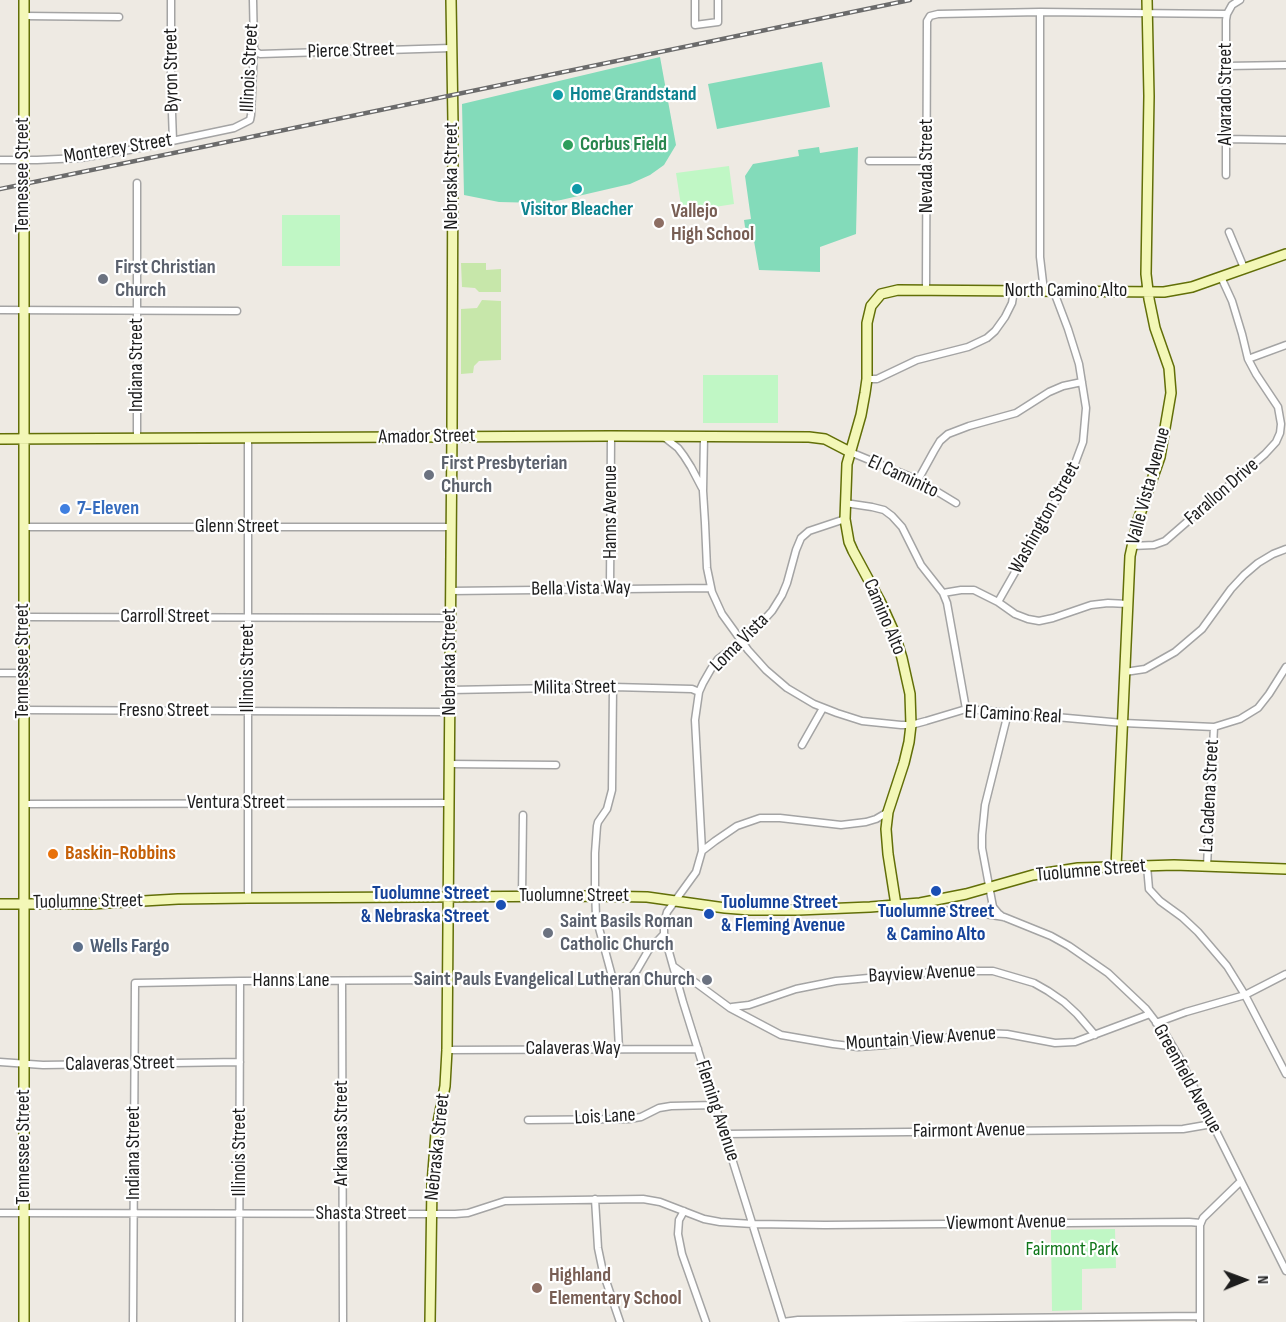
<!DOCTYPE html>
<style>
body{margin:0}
#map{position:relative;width:1286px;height:1322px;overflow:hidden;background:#eeeae3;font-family:"Sofia Sans Condensed",sans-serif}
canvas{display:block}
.north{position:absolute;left:1214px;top:1250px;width:60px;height:60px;-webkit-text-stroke:4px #fff;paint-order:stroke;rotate:89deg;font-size:16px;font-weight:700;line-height:24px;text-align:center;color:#1d1d1d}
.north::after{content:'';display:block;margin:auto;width:21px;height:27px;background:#1d1d1d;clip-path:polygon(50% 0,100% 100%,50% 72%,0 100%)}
</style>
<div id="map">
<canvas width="1286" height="1322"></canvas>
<div class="north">N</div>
</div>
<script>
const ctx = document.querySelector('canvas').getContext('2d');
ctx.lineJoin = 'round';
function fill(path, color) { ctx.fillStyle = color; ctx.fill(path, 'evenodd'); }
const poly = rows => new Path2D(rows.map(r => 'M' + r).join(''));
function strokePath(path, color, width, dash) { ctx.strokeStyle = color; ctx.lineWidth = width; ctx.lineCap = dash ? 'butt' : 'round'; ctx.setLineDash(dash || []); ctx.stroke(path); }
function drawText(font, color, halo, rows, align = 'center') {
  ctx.font = font + ' "Sofia Sans Condensed",sans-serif'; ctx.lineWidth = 4.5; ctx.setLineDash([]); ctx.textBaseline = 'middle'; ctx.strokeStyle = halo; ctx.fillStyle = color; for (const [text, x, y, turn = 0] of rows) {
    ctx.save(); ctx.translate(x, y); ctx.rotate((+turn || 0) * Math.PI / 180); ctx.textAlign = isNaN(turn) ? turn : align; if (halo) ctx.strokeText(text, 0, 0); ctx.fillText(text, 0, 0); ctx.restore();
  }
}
fill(poly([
 [461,263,486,263,486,270,501,269,501,292,479,292,475,288,462,287],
 [482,300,501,301,501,360,479,361,474,366,473,373,461,374,461,309,477,308]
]), '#c7e7aa');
fill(poly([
 [729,166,734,204,682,212,676,173],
 [282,215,340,215,340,266,282,266],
 [703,375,778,375,778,423,703,423],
 [1115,1229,1116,1268,1082,1269,1082,1310,1052,1311,1051,1230]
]), '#c0f7c5');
fill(poly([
 [660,57,676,145,664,165,650,175,630,184,561,200,541,203,499,202,464,195,462,104],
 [822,62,830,107,717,129,708,84],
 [819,147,820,153,858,147,856,234,820,247,820,272,759,270,754,241,747,241,744,220,751,219,745,176,753,164,799,156,798,150]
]), '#83dbba');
const street = poly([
 [171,0,171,85,173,141],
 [695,0,695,25,718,22,718,0],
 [1040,12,1040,257,1044,291],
 [24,16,119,17],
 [254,48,255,51,260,54,451,48],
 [1226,66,1286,65],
 [1225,139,1286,140],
 [0,160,37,160,80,158,129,150,234,128,250,120,251,115,254,48,253,0],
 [869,161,926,161],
 [1226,175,1226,20,1227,14,1232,5,1240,0],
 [1229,232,1244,268],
 [926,291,927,21,930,16,938,14,1040,12,1227,14],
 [0,310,237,311],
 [1248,359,1286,345],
 [867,379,877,379,917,360,968,347,987,338,995,331,1005,317,1012,303,1014,291],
 [248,437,248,898],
 [664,437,678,448,684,456,691,467,702,488],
 [704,437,703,491,705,523,707,568,712,592,722,614,748,650,766,670,787,688,814,704,837,713,862,721,901,725,911,725,926,721,966,709,1123,723,1214,727,1240,719,1258,708,1269,694,1286,667],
 [137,438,137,183],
 [850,452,918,480,956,503],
 [918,480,934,451,940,441,948,434,969,426,1016,413,1049,392,1063,386,1082,382],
 [845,503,872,507,884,510,892,516,902,527,921,565,943,593,947,603,966,709],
 [23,527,451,527],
 [1132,546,1154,545,1165,541,1265,454,1276,442,1280,433,1281,424,1278,407,1256,374,1248,359,1242,334,1232,301,1221,277],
 [610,588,611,436],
 [450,591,711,588],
 [943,593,961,590,974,590,998,602,1015,614,1028,619,1039,621,1053,618,1091,605,1108,603,1128,604],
 [998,602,1071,474,1083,442,1086,408,1079,364,1068,329,1054,292],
 [24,617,450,618],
 [1125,672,1145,669,1175,652,1202,629,1231,589,1244,575,1258,563,1273,554,1286,549],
 [0,673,24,673],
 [613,687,612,790,607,809,598,822,597,826,595,853,595,887,596,917,616,991,619,1049],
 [450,690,613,687,692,689,699,692],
 [23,710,449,712],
 [802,745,823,708],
 [449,764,556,765],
 [23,804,449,803],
 [702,851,715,841,737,826,760,818,780,818,841,825,866,822,876,819,888,812],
 [1147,866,1149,889,1160,901,1182,917,1198,932,1227,966,1245,995,1286,1074],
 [1207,866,1214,727],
 [522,896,523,815],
 [941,911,960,910,1004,917,1051,936,1069,946,1108,973,1146,1009,1166,1035,1179,1057,1286,1271],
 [1003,917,998,913,993,907,982,848,982,835,985,805,1008,713],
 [673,966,730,1008,781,1035,833,1044,858,1047,886,1045,983,1033,1007,1034,1055,1043,1075,1042,1150,1014],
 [342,981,343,1322],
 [614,984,630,979,637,970,648,951,664,934],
 [732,1007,749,1005,796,989,836,981,944,971,993,971,1034,983,1048,991,1064,1002,1077,1014,1095,1035],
 [1156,1023,1186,1012,1245,995,1286,974],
 [447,1050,698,1049],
 [0,1062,43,1065,240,1062],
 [528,1120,629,1119,641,1117,659,1108,671,1106,716,1105],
 [725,1134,1183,1129,1212,1124],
 [595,1199,598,1248,603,1272,620,1322],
 [684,1211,679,1220,678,1234,682,1254,706,1322],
 [0,1213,455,1214,468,1213,505,1201,643,1199,660,1202,704,1219,720,1222,753,1224,825,1225,1189,1222,1201,1223],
 [133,1322,135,983,240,981,447,980],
 [239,1322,240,981],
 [783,1322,683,1002,664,934,664,923,667,912,696,872,702,851,695,720,699,692,703,683,711,669,718,659,751,634,772,611,782,595,787,583,796,550,801,538,809,531,845,519],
 [783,1322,798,1320,1200,1316],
 [1200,1322,1200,1225,1203,1218,1241,1181]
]);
const secondary = poly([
 [24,0,24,1322],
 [0,439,611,436,809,437,825,439,850,452],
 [1116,867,1130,556,1138,520,1160,457,1171,393,1169,368,1155,328,1149,299,1146,274,1149,96,1147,0],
 [0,904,91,904,178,899,248,898,595,896,647,897,725,908,750,910,798,910,870,907,920,903,966,894,1033,875,1078,868,1174,865,1286,869],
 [896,905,888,854,886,829,888,812,904,763,909,742,911,725,910,694,902,658,894,632,880,601,853,551,849,542,845,519,847,464,861,415,865,393,867,379,867,323,871,306,881,294,898,290,1164,292,1192,287,1286,254],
 [430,1322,432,1184,436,1133,445,1086,447,1050,452,429,453,123,451,0]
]);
strokePath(street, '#a4a4a4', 9);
strokePath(secondary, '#626f08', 12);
strokePath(street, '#fff', 6);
strokePath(secondary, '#f3f7b7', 9);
const rail = poly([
 [0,189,910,0]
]);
strokePath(rail, '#6b6b6b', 4.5);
strokePath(rail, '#fff', 2, [7]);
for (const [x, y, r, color] of [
 [558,95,6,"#0f9aa8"],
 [568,145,6,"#2e9e5b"],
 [577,189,6,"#0f9aa8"],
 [659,223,6,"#8d6e63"],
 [103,279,6,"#6b7280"],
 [429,475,6,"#6b7280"],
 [65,509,6,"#3f7fe0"],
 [53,854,6,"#e8710a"],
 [936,891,6,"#1a4fb4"],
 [501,905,6,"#1a4fb4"],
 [709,914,6,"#1a4fb4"],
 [548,933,6,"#6b7280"],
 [78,947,6,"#5c6f8a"],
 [707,980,6,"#6b7280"],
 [537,1288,6,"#8d6e63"]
]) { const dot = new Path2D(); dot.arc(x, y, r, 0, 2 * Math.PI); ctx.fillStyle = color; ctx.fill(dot); strokePath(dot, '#fff', 2); }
drawText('20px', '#1d1d1d', '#fff', [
 ["Pierce Street",351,51,-2],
 ["Illinois Street",250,68,-87],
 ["Byron Street",172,70,-91],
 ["Alvarado Street",1226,94,-90],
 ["Monterey Street",118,149,-9],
 ["Nevada Street",927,166,-90],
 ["Tennessee Street",23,175,-90],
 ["Nebraska Street",452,176,-90],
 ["North Camino Alto",1066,291],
 ["Indiana Street",137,365,-90],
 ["Amador Street",427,437,-1],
 ["El Caminito",903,477,25],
 ["Valle Vista Avenue",1149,486,-75],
 ["Farallon Drive",1222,492,-41],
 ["Hanns Avenue",611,512,-90],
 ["Washington Street",1045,518,-61],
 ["Glenn Street",237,527],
 ["Bella Vista Way",581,589,-1],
 ["Carroll Street",165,617],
 ["Camino Alto",884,617,67],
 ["Loma Vista",740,643,-45],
 ["Tennessee Street",23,661,-90],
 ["Nebraska Street",450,662,-90],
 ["Illinois Street",248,668,-90],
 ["Milita Street",575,688,-1],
 ["Fresno Street",164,711],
 ["El Camino Real",1013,715,3],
 ["La Cadena Street",1210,796,-87],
 ["Ventura Street",236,803],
 ["Tuolumne Street",1091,871,-5],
 ["Tuolumne Street",574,896],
 ["Tuolumne Street",88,902,-1],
 ["Bayview Avenue",922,974,-3],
 ["Hanns Lane",291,981],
 ["Mountain View Avenue",921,1039,-4],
 ["Calaveras Way",573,1049],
 ["Calaveras Street",120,1064,-1],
 ["Greenfield Avenue",1187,1079,61],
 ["Fleming Avenue",717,1111,72],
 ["Lois Lane",605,1117,-3],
 ["Fairmont Avenue",969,1131,-1],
 ["Arkansas Street",342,1133,-90],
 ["Tennessee Street",24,1147,-90],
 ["Nebraska Street",438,1147,-84],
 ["Illinois Street",240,1152,-90],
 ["Indiana Street",134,1153,-90],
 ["Shasta Street",361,1214],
 ["Viewmont Avenue",1006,1223,-1]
]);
drawText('bold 20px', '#0d838f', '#fff', [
 ["Home Grandstand",570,95],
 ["Visitor Bleacher",577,210,"center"]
], 'left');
drawText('bold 20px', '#27864d', '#fff', [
 ["Corbus Field",580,145]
], 'left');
drawText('bold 20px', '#785e54', '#fff', [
 ["Vallejo",671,212],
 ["High School",671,235],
 ["Highland",549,1276],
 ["Elementary School",549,1299]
], 'left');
drawText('bold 20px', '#5b616d', '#fff', [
 ["First Christian",115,268],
 ["Church",115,291],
 ["First Presbyterian",441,464],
 ["Church",441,487],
 ["Saint Basils Roman",560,922],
 ["Catholic Church",560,945],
 ["Saint Pauls Evangelical Lutheran Church",695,980,"right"]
], 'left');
drawText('bold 20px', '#366cbe', '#fff', [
 ["7-Eleven",77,509]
], 'left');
drawText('bold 20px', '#c56008', '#fff', [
 ["Baskin-Robbins",65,854]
], 'left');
drawText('bold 20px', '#164399', '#fff', [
 ["Tuolumne Street",489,894],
 ["& Nebraska Street",489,917],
 ["Tuolumne Street",721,903,"left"],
 ["& Fleming Avenue",721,926,"left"],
 ["Tuolumne Street",936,912,"center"],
 ["& Camino Alto",936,935,"center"]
], 'right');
drawText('bold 20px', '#4e5e75', '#fff', [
 ["Wells Fargo",90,947]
], 'left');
drawText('20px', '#0f7619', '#fff', [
 ["Fairmont Park",1072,1250]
]);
</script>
